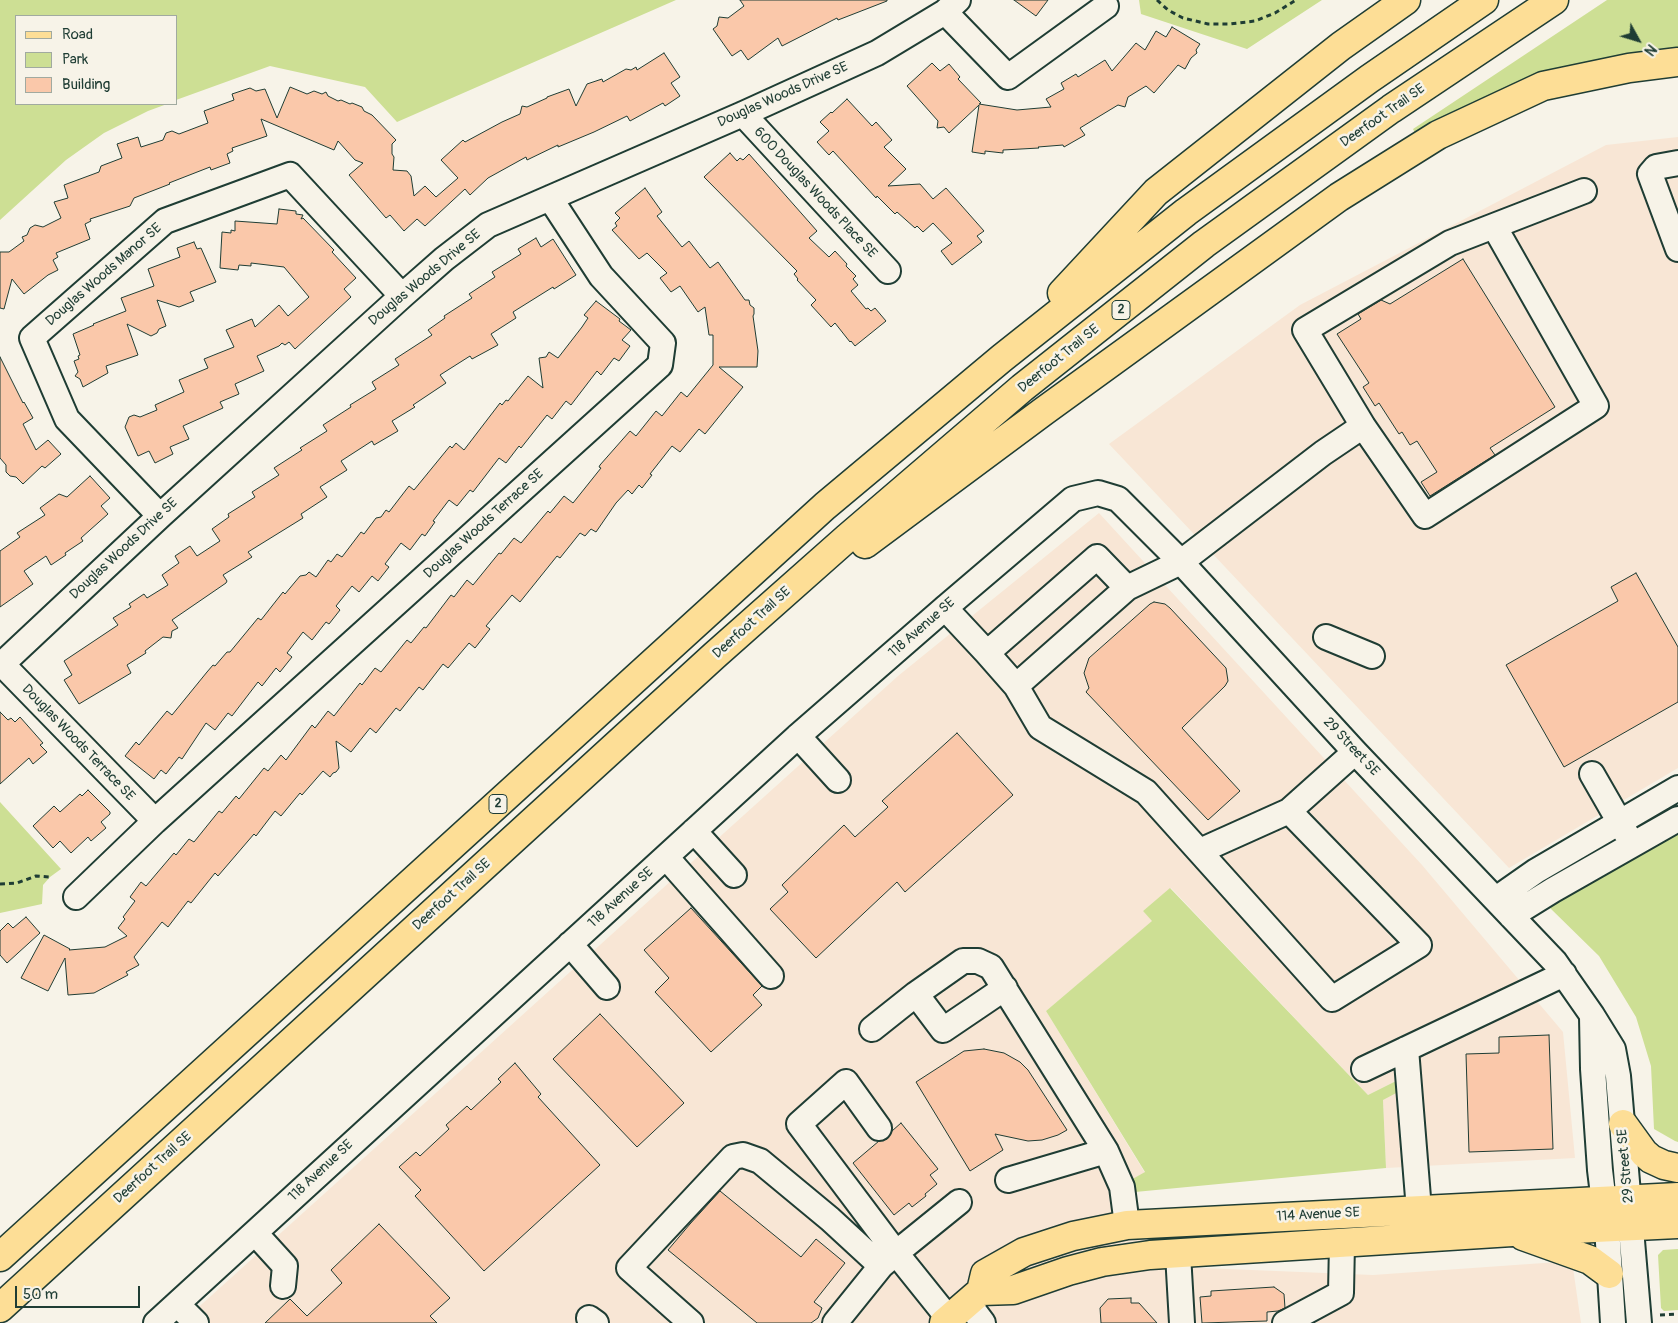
<!DOCTYPE html>
<style>
body{margin:0}
#map{position:relative;width:1678px;height:1323px;overflow:hidden;background:#f7f3e8;font-family:Pangolin,sans-serif}
canvas{display:block}
.legend{position:absolute;left:15px;top:15px;width:162px;height:90px;box-sizing:border-box;background:#f7f3e8;border:1px solid #a1aaa0;margin:0;padding:6px 9px;list-style:none;font-size:15px;color:#1f3d34}
.legend li{display:flex;align-items:center;gap:10px;height:25px}
.legend b{width:25px;border:1px solid #a1aaa0}
.north{position:absolute;left:1613px;top:15px;width:50px;height:50px;-webkit-text-stroke:4px #f7f3e8;paint-order:stroke;rotate:129deg;font-size:14px;font-weight:700;line-height:20px;text-align:center;color:#1f3d34}
.north::after{content:'';display:block;margin:auto;width:18px;height:22px;background:#1f3d34;clip-path:polygon(50% 0,100% 100%,50% 72%,0 100%)}
.scale{position:absolute;left:15px;top:1286px;width:125px;height:22px;box-sizing:border-box;border:2px solid #1f3d34;border-top:0;padding-left:6px;font-size:15px;line-height:18px;white-space:nowrap;color:#1f3d34;-webkit-text-stroke:4px #f7f3e8;paint-order:stroke}
</style>
<div id="map">
<canvas width="1678" height="1323"></canvas>
<ul class="legend">
<li><b style="height:6px;background:#fdde96"></b>Road</li>
<li><b style="height:14px;background:#cddf94"></b>Park</li>
<li><b style="height:14px;background:#fac8aa"></b>Building</li>
</ul>
<div class="north">N</div>
<div class="scale">50 m</div>
</div>
<script>
const ctx = document.querySelector('canvas').getContext('2d');
ctx.lineJoin = 'round';
function fill(path, color) { ctx.fillStyle = color; ctx.fill(path, 'evenodd'); }
const poly = rows => new Path2D(rows.map(r => 'M' + r).join(''));
function strokePath(path, color, width, dash) { ctx.strokeStyle = color; ctx.lineWidth = width; ctx.lineCap = dash ? 'butt' : 'round'; ctx.setLineDash(dash || []); ctx.stroke(path); }
function drawText(font, color, halo, rows, align = 'center') {
  ctx.font = font + ' Pangolin,sans-serif'; ctx.lineWidth = 5; ctx.setLineDash([]); ctx.textBaseline = 'middle'; ctx.strokeStyle = halo; ctx.fillStyle = color; for (const [text, x, y, turn = 0] of rows) {
    ctx.save(); ctx.translate(x, y); ctx.rotate((+turn || 0) * Math.PI / 180); ctx.textAlign = isNaN(turn) ? turn : align; if (halo) ctx.strokeText(text, 0, 0); ctx.fillText(text, 0, 0); ctx.restore();
  }
}
fill(poly([
 [1678,137,1678,768,1509,868,1109,444,1300,305,1606,145],
 [1099,513,1422,865,1563,1032,1575,1158,1386,1168,1383,1100,1396,1081,1368,1095,1171,888,1143,911,1153,921,1046,1011,1145,1173,1129,1181,1135,1192,1155,1266,1373,1275,1572,1261,1581,1323,181,1323,898,676]
]), '#f8e6d5');
fill(poly([
 [0,0,676,0,397,122,365,87,270,66,176,100,176,16,16,16,16,104,167,104,148,111,104,133,66,160,0,220],
 [1139,0,1322,0,1247,49,1141,14],
 [1607,0,1678,0,1678,50,1416,135,1413,129],
 [0,802,61,869,50,877,43,885,42,904,0,913],
 [1678,833,1678,1142,1675,1141,1654,1129,1651,1066,1636,1017,1599,956,1549,907],
 [1170,888,1368,1095,1396,1081,1400,1091,1383,1100,1386,1168,1135,1192,1129,1181,1145,1172,1046,1011,1152,921,1143,911],
 [1678,1249,1678,1310,1664,1311,1661,1308,1658,1255,1663,1250]
]), '#cddf94');
const building = poly([
 [740,0,887,0,887,1,838,20,837,18,782,46,778,38,748,60,741,50,732,56,713,29,717,26,719,17,728,18,744,6,740,0],
 [1014,0,1048,0,1036,16,1014,0],
 [1172,27,1200,44,1196,50,1197,53,1191,58,1185,69,1178,65,1154,93,1146,86,1128,97,1125,107,1118,105,1080,128,1085,135,1064,147,1063,145,1038,147,1039,148,1003,150,1003,153,985,151,985,154,972,152,979,105,949,133,944,127,937,128,938,121,907,86,932,63,940,71,949,64,960,77,958,79,981,103,979,104,1017,110,1051,107,1046,99,1064,89,1061,83,1076,74,1078,77,1105,60,1112,71,1136,43,1145,50,1156,31,1166,37,1172,27],
 [664,53,680,77,671,83,680,96,665,106,663,103,630,121,627,116,594,132,558,147,558,145,527,160,526,157,488,178,470,195,465,189,425,226,417,219,404,231,390,215,386,218,349,175,363,163,355,160,338,141,334,150,261,119,267,136,232,148,233,151,227,154,230,163,211,170,210,167,169,183,170,184,134,198,130,206,90,219,91,221,85,224,90,239,56,253,58,257,53,260,58,270,48,275,24,294,12,279,4,309,0,308,0,252,9,252,24,241,22,237,27,235,30,228,35,225,43,227,61,218,54,202,68,198,64,185,99,172,101,166,122,158,117,144,138,137,141,147,163,140,166,133,172,131,179,134,208,123,204,111,234,100,232,94,250,88,256,91,265,89,277,118,290,87,307,94,314,91,322,94,326,92,328,96,338,101,341,100,350,104,352,103,362,107,364,111,372,115,396,140,392,144,392,154,394,157,393,170,407,171,411,176,414,196,425,186,436,197,458,178,441,160,463,140,465,142,502,122,520,114,522,106,527,107,547,98,547,97,569,89,576,106,587,84,602,79,603,82,626,69,631,70,636,67,637,70,664,53],
 [847,99,872,126,876,122,892,140,884,147,906,169,888,186,920,184,933,199,946,188,984,231,977,236,982,242,952,265,941,251,952,243,933,223,923,232,917,226,915,228,897,212,895,214,877,196,876,198,833,151,829,155,817,142,829,131,820,122,831,112,832,113,847,99],
 [730,153,737,161,740,158,743,160,749,154,817,231,809,238,829,257,835,251,847,264,846,266,856,276,853,279,858,285,851,291,866,309,868,308,871,311,875,308,886,321,855,346,851,341,850,342,835,323,831,327,811,305,816,300,797,280,798,279,794,274,797,271,704,177,730,153],
 [645,188,662,212,657,216,682,247,689,241,710,268,718,262,745,300,749,300,750,305,754,308,754,314,753,316,758,351,757,367,719,367,743,387,705,434,699,429,680,452,672,446,650,474,652,475,642,488,639,485,632,494,628,490,616,503,596,532,591,529,585,536,580,533,560,558,557,556,520,602,512,595,486,626,490,629,475,648,469,643,448,668,443,664,423,690,419,687,400,711,396,708,376,733,370,728,351,752,336,741,339,768,336,772,333,773,330,777,323,771,302,795,300,793,281,816,275,811,256,836,254,834,218,876,215,873,191,903,188,901,168,927,162,922,134,957,139,965,126,972,128,975,94,993,68,995,65,958,48,991,21,978,44,935,70,949,69,950,105,947,127,936,118,928,125,919,123,917,135,901,130,897,141,882,146,886,174,853,176,855,189,839,194,842,219,811,222,813,236,796,239,799,264,768,268,771,281,755,286,760,312,725,315,728,328,711,334,716,360,683,362,685,375,668,381,672,407,640,411,643,424,627,426,628,451,595,454,597,467,580,473,585,499,553,501,554,514,538,521,543,548,511,550,513,564,496,573,503,601,468,599,467,600,465,630,431,636,436,656,411,662,416,681,392,687,397,713,365,713,335,709,335,705,307,698,312,680,286,671,292,660,278,667,273,647,253,639,259,612,230,617,226,615,223,620,218,615,213,645,188],
 [279,209,296,211,296,214,303,215,301,219,303,218,334,250,332,252,356,278,344,289,351,297,295,349,289,342,285,345,282,343,279,346,257,356,264,371,235,384,239,394,220,402,223,408,183,426,189,439,170,447,173,454,155,463,149,451,138,456,125,427,129,417,134,415,140,417,157,410,155,405,184,392,179,380,208,368,204,359,234,347,226,330,252,319,255,327,279,305,288,316,309,297,284,267,251,263,251,266,239,265,238,270,220,268,222,232,231,233,231,230,235,231,235,221,277,224,279,209],
 [536,238,541,247,553,239,576,275,554,289,553,287,513,312,516,318,491,334,498,345,472,359,470,356,440,375,446,383,413,405,415,407,392,421,398,431,374,445,372,441,341,461,347,470,320,487,327,497,301,514,303,518,248,552,252,557,223,575,227,581,226,583,172,620,178,628,172,631,171,638,163,637,145,651,146,653,127,665,131,673,79,704,64,680,72,675,64,661,118,625,113,618,131,607,129,604,144,594,147,598,168,585,162,575,179,563,175,556,190,546,197,556,220,541,212,529,229,517,228,514,255,497,252,492,279,475,274,468,302,450,300,448,327,431,323,425,351,407,350,405,376,389,372,382,399,365,395,359,432,335,428,330,445,318,444,316,472,298,469,294,495,277,492,272,521,254,518,249,536,238],
 [194,242,197,249,201,248,216,282,190,292,194,301,179,307,157,300,166,326,159,329,157,333,151,336,127,324,138,355,106,366,108,373,83,387,80,379,75,376,78,372,74,361,79,359,78,356,80,355,73,334,94,325,93,324,126,311,121,298,154,286,148,269,180,257,177,248,194,242],
 [1463,259,1555,407,1490,448,1495,455,1430,496,1421,482,1437,472,1417,441,1410,445,1402,432,1399,434,1379,403,1375,406,1363,387,1369,383,1337,334,1361,319,1358,314,1381,300,1390,304,1463,259],
 [596,301,620,319,619,321,631,330,622,340,630,346,619,361,614,358,601,375,597,371,571,405,566,401,552,419,547,415,521,448,519,446,506,463,499,458,473,492,470,490,457,506,449,500,433,521,435,522,425,536,422,534,410,550,401,543,385,564,389,567,378,581,372,576,359,592,352,586,336,606,340,610,329,624,326,622,312,640,303,632,287,653,292,657,280,672,276,668,262,686,258,682,232,716,228,713,215,730,206,723,182,759,179,757,166,774,161,770,154,779,125,756,136,742,139,745,167,711,172,715,207,672,213,665,215,666,227,652,230,652,258,618,261,620,283,592,285,594,300,576,306,575,309,572,316,577,328,560,331,562,337,554,342,557,361,532,364,534,376,518,381,517,386,510,389,512,409,486,414,490,450,446,452,448,456,443,464,450,500,403,502,405,506,400,508,401,528,376,543,388,539,358,546,357,549,352,558,358,582,327,588,318,584,315,596,301],
 [0,357,23,403,24,402,33,418,23,424,36,450,48,440,61,454,45,468,42,466,23,484,16,477,10,476,6,472,6,465,0,458,0,357],
 [90,476,110,498,101,506,108,514,81,538,83,541,65,553,66,555,51,565,46,556,24,571,33,584,0,607,0,551,20,537,17,533,45,515,40,508,59,494,67,497,90,476],
 [1636,573,1678,647,1678,702,1564,767,1506,665,1618,601,1611,587,1636,573],
 [1154,602,1165,604,1170,608,1226,668,1228,681,1225,686,1182,728,1240,791,1208,820,1086,692,1089,688,1084,673,1089,658,1150,604,1154,602],
 [0,712,8,720,11,718,15,722,20,717,43,743,40,745,47,752,33,764,29,758,0,784,0,712],
 [957,733,1013,795,905,892,897,882,816,958,770,909,788,892,782,885,844,825,855,837,888,807,882,801,957,733],
 [88,790,110,812,110,814,101,822,106,828,91,841,88,837,71,853,60,841,53,848,33,826,54,806,60,812,80,794,82,796,88,790],
 [691,908,762,986,753,995,762,1005,711,1052,655,992,669,978,644,950,691,908],
 [26,917,40,933,7,963,0,955,0,931,8,923,13,928,26,917],
 [600,1014,684,1103,637,1147,553,1059,600,1014],
 [1549,1035,1553,1149,1469,1152,1466,1054,1499,1053,1499,1037,1549,1035],
 [984,1049,1004,1053,1020,1062,1028,1070,1067,1130,1058,1135,1042,1140,1028,1141,995,1134,1003,1150,970,1171,916,1082,964,1051,984,1049],
 [515,1063,541,1094,538,1097,600,1165,484,1271,415,1196,421,1190,399,1167,416,1152,420,1156,449,1129,446,1125,467,1106,471,1110,501,1082,498,1079,515,1063],
 [901,1123,938,1169,930,1175,937,1184,925,1194,926,1196,912,1207,909,1203,894,1215,853,1163,879,1141,887,1139,892,1131,901,1123],
 [720,1191,801,1257,816,1239,845,1263,814,1302,822,1308,818,1318,811,1323,757,1323,668,1250,690,1224,720,1191],
 [379,1224,450,1298,430,1316,437,1323,265,1323,290,1299,307,1316,342,1283,331,1270,379,1224],
 [1274,1287,1284,1294,1285,1308,1278,1311,1267,1312,1267,1321,1202,1323,1200,1297,1211,1296,1211,1291,1274,1287],
 [1131,1298,1131,1303,1139,1303,1157,1323,1101,1323,1100,1308,1108,1299,1131,1298]
]);
fill(building, '#fac8aa');
strokePath(building, '#1f3d34', 1);
const minor = poly([
 [945,12,1008,77,1106,6],
 [743,114,888,271],
 [1678,163,1656,167,1650,174,1678,249],
 [1494,226,1596,406,1425,516,1363,426,1305,330,1450,243,1584,191],
 [160,516,67,419,32,338,165,221,290,175,402,296],
 [945,608,987,653,1097,557,1127,588,1181,562,1323,453,1363,426],
 [1326,637,1372,656],
 [987,653,1016,686,1127,588],
 [0,662,155,821,660,365,663,343,601,276,550,198],
 [0,666,160,516,402,296,444,259,488,225,743,114,877,53,945,12,958,0],
 [1016,686,1040,727,1146,792,1332,999,1419,945,1289,811,1200,851],
 [798,736,838,780],
 [1592,774,1627,835],
 [1289,811,1355,752],
 [694,831,734,875],
 [666,857,771,976],
 [76,897,155,821],
 [1496,899,1536,871,1678,788],
 [1511,916,1553,890,1678,819],
 [570,944,607,987],
 [916,994,943,1030,1005,988],
 [1592,1017,1593,1069,1600,1170,1607,1227,1613,1323],
 [872,1029,916,994,963,961,978,961,991,967,1106,1151,1122,1187,1127,1225],
 [1406,1049,1419,1210],
 [1364,1069,1564,974],
 [1008,1180,1106,1151],
 [255,1233,285,1266,283,1286],
 [1178,1254,1182,1323],
 [968,1303,983,1323],
 [177,1304,196,1323],
 [589,1318,596,1323],
 [949,1319,896,1253,959,1202],
 [156,1323,798,736,945,608,1073,499,1098,493,1118,499,1181,562,1355,752,1555,962,1592,1015,1613,1049,1618,1076,1639,1323],
 [691,1323,629,1268,733,1157,743,1155,760,1161,830,1219,881,1266],
 [835,1323,881,1266,896,1253,799,1124,846,1082,879,1128],
 [1285,1323,1341,1293,1342,1243]
]);
const major = poly([
 [1623,1124,1644,1153,1651,1159,1664,1165,1678,1168],
 [1523,1236,1590,1260,1609,1274],
 [981,1291,1013,1290,1068,1271,1102,1262,1150,1255,1512,1232,1678,1224],
 [944,1323,981,1291,985,1274,1024,1252,1073,1236,1127,1225,1678,1197]
]);
const highway = poly([
 [1062,293,1156,192,1341,46,1406,0],
 [865,544,1044,411,1339,197,1438,135,1543,86,1629,68,1678,62],
 [0,1257,825,506,1002,358,1186,212,1369,79,1484,0],
 [0,1308,715,655,847,538,1022,388,1204,244,1391,109,1554,0]
]);
strokePath(minor, '#1f3d34', 28);
strokePath(major, '#1f3d34', 31);
strokePath(highway, '#1f3d34', 31);
strokePath(poly([
 [1157,0,1168,10,1183,18,1208,24,1230,24,1255,21,1275,13,1296,0],
 [0,884,17,883,36,876,50,877],
 [1660,1315,1678,1314]
]), '#1f3d34', 3, [5, 4]);
strokePath(minor, '#f7f3e8', 24);
strokePath(major, '#fdde96', 28);
strokePath(highway, '#fdde96', 28);
for (const [x, y, w] of [
 [1121,310,18],
 [498,804,18]
]) { const box = new Path2D(); box.roundRect(x - w / 2, y - 9.5, w, 19, 4); ctx.fillStyle = '#f7f3e8'; ctx.fill(box); strokePath(box, '#1f3d34', 1); }
drawText('bold 12px', '#1f3d34', null, [
 ["2",1121,310],
 ["2",498,804]
]);
drawText('14px', '#1f3d34', '#f7f3e8', [
 ["Douglas Woods Drive SE",783,95,-24],
 ["Deerfoot Trail SE",1383,116,-35],
 ["600 Douglas Woods Place SE",815,193,47],
 ["Douglas Woods Manor SE",104,275,-41],
 ["Douglas Woods Drive SE",425,278,-40],
 ["Deerfoot Trail SE",1059,359,-39],
 ["Douglas Woods Terrace SE",484,524,-42],
 ["Douglas Woods Drive SE",124,549,-43],
 ["Deerfoot Trail SE",752,623,-42],
 ["118 Avenue SE",922,628,-41],
 ["Douglas Woods Terrace SE",78,743,46],
 ["29 Street SE",1351,747,47],
 ["Deerfoot Trail SE",452,895,-42],
 ["118 Avenue SE",621,898,-42],
 ["29 Street SE",1626,1166,-95],
 ["Deerfoot Trail SE",153,1168,-42],
 ["118 Avenue SE",321,1171,-43],
 ["114 Avenue SE",1318,1215,-3]
]);
</script>
